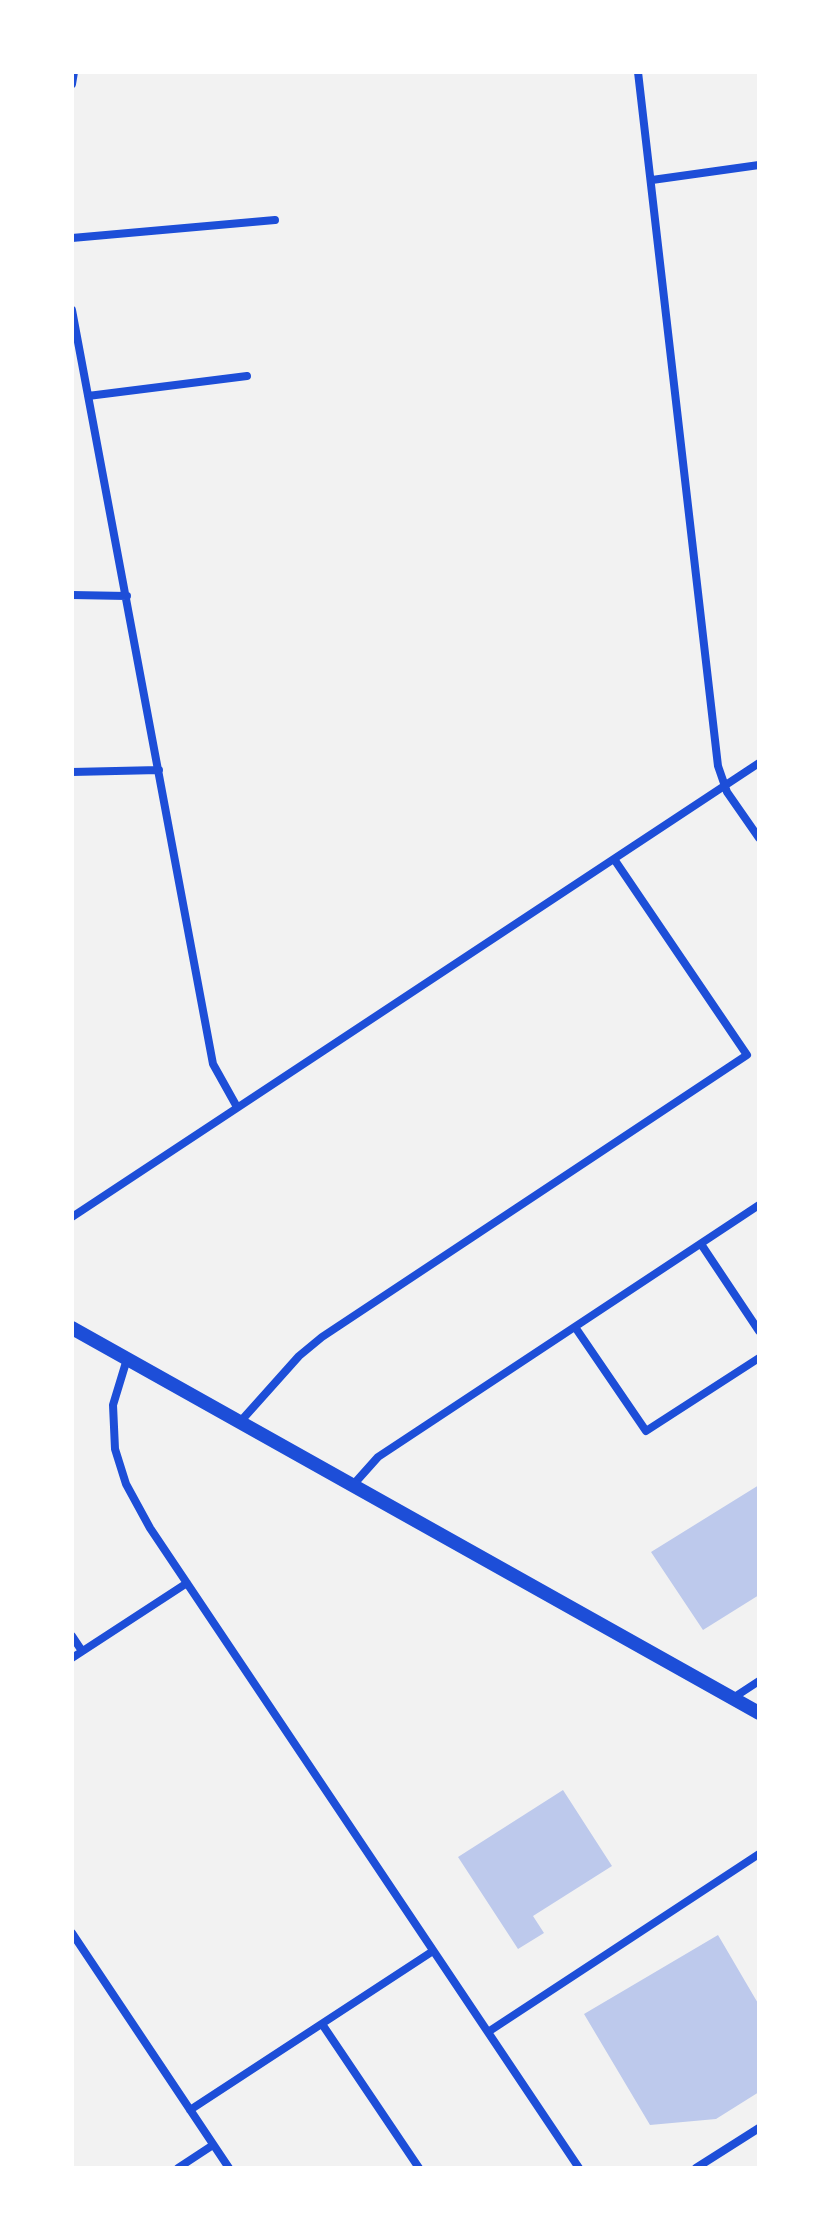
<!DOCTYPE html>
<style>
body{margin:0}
#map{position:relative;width:831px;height:2240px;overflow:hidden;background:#f2f2f2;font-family:"Roboto Condensed",sans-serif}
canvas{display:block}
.frame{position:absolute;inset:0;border:74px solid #fff;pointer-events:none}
</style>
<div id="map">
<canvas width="831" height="2240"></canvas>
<div class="frame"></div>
</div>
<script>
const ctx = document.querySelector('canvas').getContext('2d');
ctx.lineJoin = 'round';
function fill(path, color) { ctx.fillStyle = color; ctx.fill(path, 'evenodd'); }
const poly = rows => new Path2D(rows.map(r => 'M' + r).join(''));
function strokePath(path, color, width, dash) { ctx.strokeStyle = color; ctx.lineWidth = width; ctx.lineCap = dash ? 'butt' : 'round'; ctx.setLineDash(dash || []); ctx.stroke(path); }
fill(poly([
 [759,1485,759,1595,703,1630,651,1552],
 [563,1790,612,1866,533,1916,544,1933,518,1949,458,1857],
 [718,1935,759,2005,759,2092,716,2119,650,2125,584,2014]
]), '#bdc9ec');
strokePath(poly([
 [638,72,718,766,727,792,759,838],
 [72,84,74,72],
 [652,180,759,165],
 [72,238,275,220],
 [72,310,213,1064,237,1107],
 [88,396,247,376],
 [72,595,127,596],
 [72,772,159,770],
 [72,1217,759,763],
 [701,1244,759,1331],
 [575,1327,646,1431,759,1358],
 [127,1359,113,1405,115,1449,126,1484,150,1528,579,2168],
 [240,1422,299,1356,322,1337,747,1055,614,859],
 [353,1485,378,1457,759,1205],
 [72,1636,82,1651],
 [72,1658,187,1583],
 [733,1698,759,1681],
 [72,1933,229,2168],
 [322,2024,419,2168],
 [488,2032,759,1854],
 [190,2110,433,1951],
 [178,2168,213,2145],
 [696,2168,759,2128]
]), '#1d4ed8', 8);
strokePath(poly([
 [72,1328,759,1713]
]), '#1d4ed8', 14);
</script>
